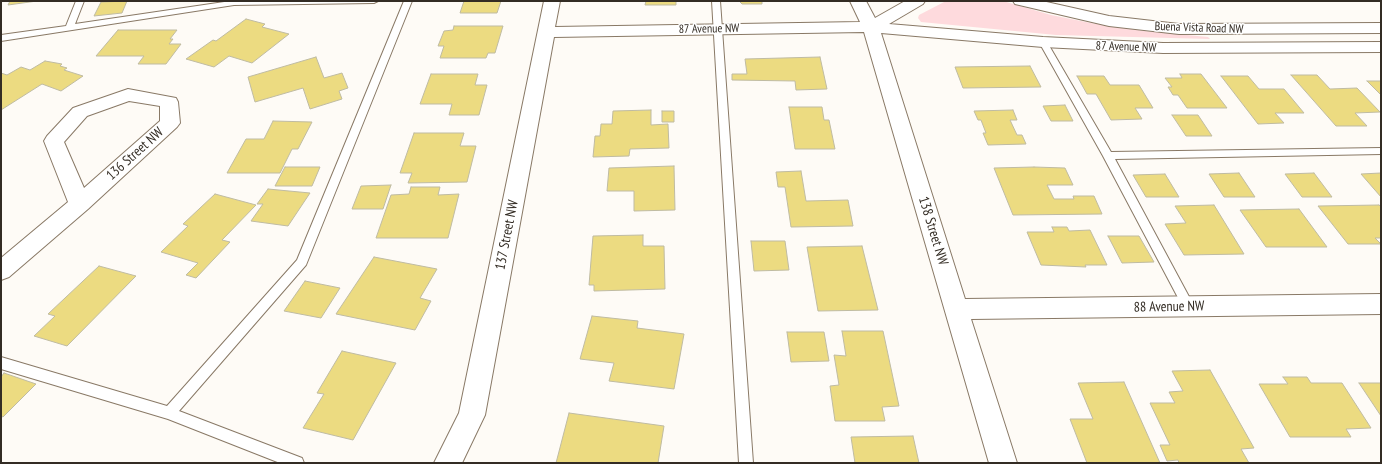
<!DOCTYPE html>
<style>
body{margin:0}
#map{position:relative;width:1382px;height:464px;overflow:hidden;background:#fefbf6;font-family:"PT Sans Narrow",sans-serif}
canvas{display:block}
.frame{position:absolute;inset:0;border:2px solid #332c24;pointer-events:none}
</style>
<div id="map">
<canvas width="1382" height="464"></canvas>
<div class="frame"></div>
</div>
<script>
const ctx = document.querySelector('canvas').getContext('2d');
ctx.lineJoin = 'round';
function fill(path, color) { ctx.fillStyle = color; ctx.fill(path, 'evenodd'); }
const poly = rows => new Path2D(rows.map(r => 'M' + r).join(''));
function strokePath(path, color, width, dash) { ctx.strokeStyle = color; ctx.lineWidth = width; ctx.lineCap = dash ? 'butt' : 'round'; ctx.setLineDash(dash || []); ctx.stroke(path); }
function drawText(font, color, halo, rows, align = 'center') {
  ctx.font = font + ' "PT Sans Narrow",sans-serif'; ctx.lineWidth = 3; ctx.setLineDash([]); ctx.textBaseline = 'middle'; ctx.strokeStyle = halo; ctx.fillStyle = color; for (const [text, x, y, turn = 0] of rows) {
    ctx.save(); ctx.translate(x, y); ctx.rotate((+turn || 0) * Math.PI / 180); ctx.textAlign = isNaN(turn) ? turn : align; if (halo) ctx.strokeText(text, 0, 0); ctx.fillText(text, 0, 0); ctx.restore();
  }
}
fill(poly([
 [946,1,1003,1,1051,15,1091,23,1145,31,1208,37,1210,39,1056,35,921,22,918,18,919,15]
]), '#fedadd');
const building = poly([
 [10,1,37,1,8,5,10,1],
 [127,1,122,13,94,16,101,2,127,1],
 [464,1,501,1,497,13,460,13,464,1],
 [646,1,676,1,676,5,645,5,646,1],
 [739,1,762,1,762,4,742,4,739,1],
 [246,19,265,24,262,27,289,34,252,63,229,56,214,67,186,59,213,40,216,41,246,19],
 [454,26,503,26,495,53,488,53,486,58,440,58,444,46,438,46,444,31,453,30,454,26],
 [118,30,177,30,170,39,173,39,169,44,181,44,166,64,138,64,144,56,96,56,118,30],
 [316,57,324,78,342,73,348,88,339,91,342,99,310,109,303,88,255,102,248,77,316,57],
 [820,57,827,89,796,90,795,81,732,80,732,74,747,74,745,59,820,57],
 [45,61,62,64,60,66,67,68,64,70,83,76,61,91,42,84,1,110,1,73,7,75,21,67,30,70,45,61],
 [1030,66,1041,87,963,88,955,67,1030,66],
 [431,74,478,74,475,85,487,85,479,115,449,115,452,104,420,104,431,74],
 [1180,74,1201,74,1227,108,1187,108,1178,95,1173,95,1168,87,1172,87,1165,78,1182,78,1180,74],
 [1291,75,1317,75,1330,89,1357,88,1380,112,1355,113,1367,126,1336,126,1291,75],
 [1077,76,1104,76,1110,85,1139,85,1153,108,1135,108,1142,119,1111,120,1096,94,1087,94,1077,76],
 [1221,76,1248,76,1259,89,1284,89,1304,113,1275,113,1284,123,1258,124,1221,76],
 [1367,81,1381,81,1381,95,1367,81],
 [1065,105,1073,121,1051,121,1043,106,1065,105],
 [789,107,822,107,824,120,829,120,835,149,795,149,789,107],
 [651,110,651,125,668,124,669,148,630,149,629,156,593,157,595,136,600,136,601,124,612,124,613,111,651,110],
 [1013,110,1017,120,1010,120,1017,135,1022,135,1026,144,988,145,983,133,986,133,981,120,978,120,974,111,1013,110],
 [662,111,674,111,674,122,662,122,662,111],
 [1172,115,1198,115,1212,136,1186,136,1172,115],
 [273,121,312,122,298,149,292,149,280,173,227,173,246,139,264,139,273,121],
 [414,133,464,133,460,146,476,146,467,182,408,183,412,173,400,173,414,133],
 [674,166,675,210,634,211,634,191,607,191,609,168,674,166],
 [285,167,320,167,312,186,275,186,285,167],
 [1034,167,1065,168,1073,185,1047,185,1054,199,1074,199,1073,196,1094,196,1102,214,1013,215,994,168,1034,167],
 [801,171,806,201,848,200,853,226,791,227,785,187,778,187,776,172,801,171],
 [1239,173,1255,197,1224,197,1209,174,1239,173],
 [1314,173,1332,197,1302,197,1285,174,1314,173],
 [1381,173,1381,197,1361,174,1381,173],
 [1165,174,1179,197,1146,197,1133,175,1165,174],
 [391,185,383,209,352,209,361,186,391,185],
 [411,187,440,187,438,195,459,194,448,238,376,238,391,195,409,194,411,187],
 [268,189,310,193,288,226,251,221,263,204,257,204,268,189],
 [215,194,256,205,222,240,230,242,196,278,186,275,198,263,161,252,188,226,183,224,215,194],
 [1214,205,1244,254,1184,255,1165,224,1186,223,1175,206,1214,205],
 [1379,205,1381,207,1381,238,1375,238,1381,244,1348,244,1318,206,1379,205],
 [1299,209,1327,247,1266,247,1240,210,1299,209],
 [1052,227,1067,227,1069,231,1090,230,1107,265,1085,265,1086,267,1041,265,1027,232,1054,232,1052,227],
 [643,235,643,246,664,246,665,289,594,291,594,285,589,285,593,236,643,235],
 [1108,236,1139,236,1154,262,1122,263,1108,236],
 [751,241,785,241,789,270,754,271,751,241],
 [862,246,878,310,818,311,807,247,862,246],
 [374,257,437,269,420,298,431,301,415,330,336,314,374,257],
 [99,266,136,276,67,346,34,336,55,316,48,314,99,266],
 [305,281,340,288,321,318,284,311,305,281],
 [592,316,638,321,637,328,684,334,674,389,609,381,614,363,580,359,592,316],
 [842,331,883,331,899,406,882,407,885,421,835,421,830,386,839,385,834,355,846,356,842,331],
 [787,332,824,332,829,361,791,362,787,332],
 [342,351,396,363,353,440,303,428,324,394,317,393,342,351],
 [1210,370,1254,448,1241,449,1249,463,1179,463,1178,460,1167,461,1160,445,1170,445,1150,403,1175,403,1169,392,1183,391,1172,371,1210,370],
 [4,373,36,384,3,417,1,416,1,377,4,373],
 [1283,377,1307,377,1311,383,1342,383,1371,428,1346,429,1351,437,1290,437,1259,384,1288,384,1283,377],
 [1124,382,1160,463,1087,463,1070,419,1093,419,1078,383,1124,382],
 [1359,383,1381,383,1381,416,1359,383],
 [569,413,664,426,658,463,556,463,569,413],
 [913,436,919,463,855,463,851,437,913,436]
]);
fill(building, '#ecdb81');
strokePath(building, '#bfbba2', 1);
const service = poly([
 [76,1,84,1,75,24,231,1,378,1,374,3,234,5,1,41,1,35,66,26,76,1],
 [404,1,412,1,306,265,179,411,302,458,304,463,280,463,168,419,1,369,1,357,167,406,297,260,404,1],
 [712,1,720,1,753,463,739,463,712,1],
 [1043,39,1047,42,1111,152,1381,148,1381,154,1115,159,1194,306,1192,309,1188,311,1184,309,1103,156,1039,42,1043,39]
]);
const minor = poly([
 [544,1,560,1,555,27,860,22,850,1,866,1,875,18,905,1,925,1,923,4,889,24,1043,37,1163,43,1381,42,1381,52,1163,53,1043,47,881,33,965,299,1381,294,1381,314,971,319,1017,463,989,463,864,32,554,37,485,415,462,463,434,463,459,413,544,1],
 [128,89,176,98,178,102,180,123,177,127,88,209,9,277,1,280,1,258,68,202,44,141,47,136,73,108,128,89],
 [129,101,160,106,160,121,84,188,64,142,87,116,129,101]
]);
const tertiary = poly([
 [1013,1,1042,1,1109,16,1179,24,1381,23,1381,33,1179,34,1109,26,1015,4,1013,1]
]);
strokePath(service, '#897966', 2);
strokePath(minor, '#897966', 2);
strokePath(tertiary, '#897966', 2);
fill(service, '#fff');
fill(minor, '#fff');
fill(tertiary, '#fff');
drawText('12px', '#332c24', '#fff', [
 ["Buena Vista Road NW",1199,28,2],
 ["87 Avenue NW",709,29,-1],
 ["87 Avenue NW",1126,47,2]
]);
drawText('14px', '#332c24', '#fff', [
 ["136 Street NW",135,154,-42],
 ["138 Street NW",933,231,73],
 ["137 Street NW",507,235,-79],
 ["88 Avenue NW",1169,307,-1]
]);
</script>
